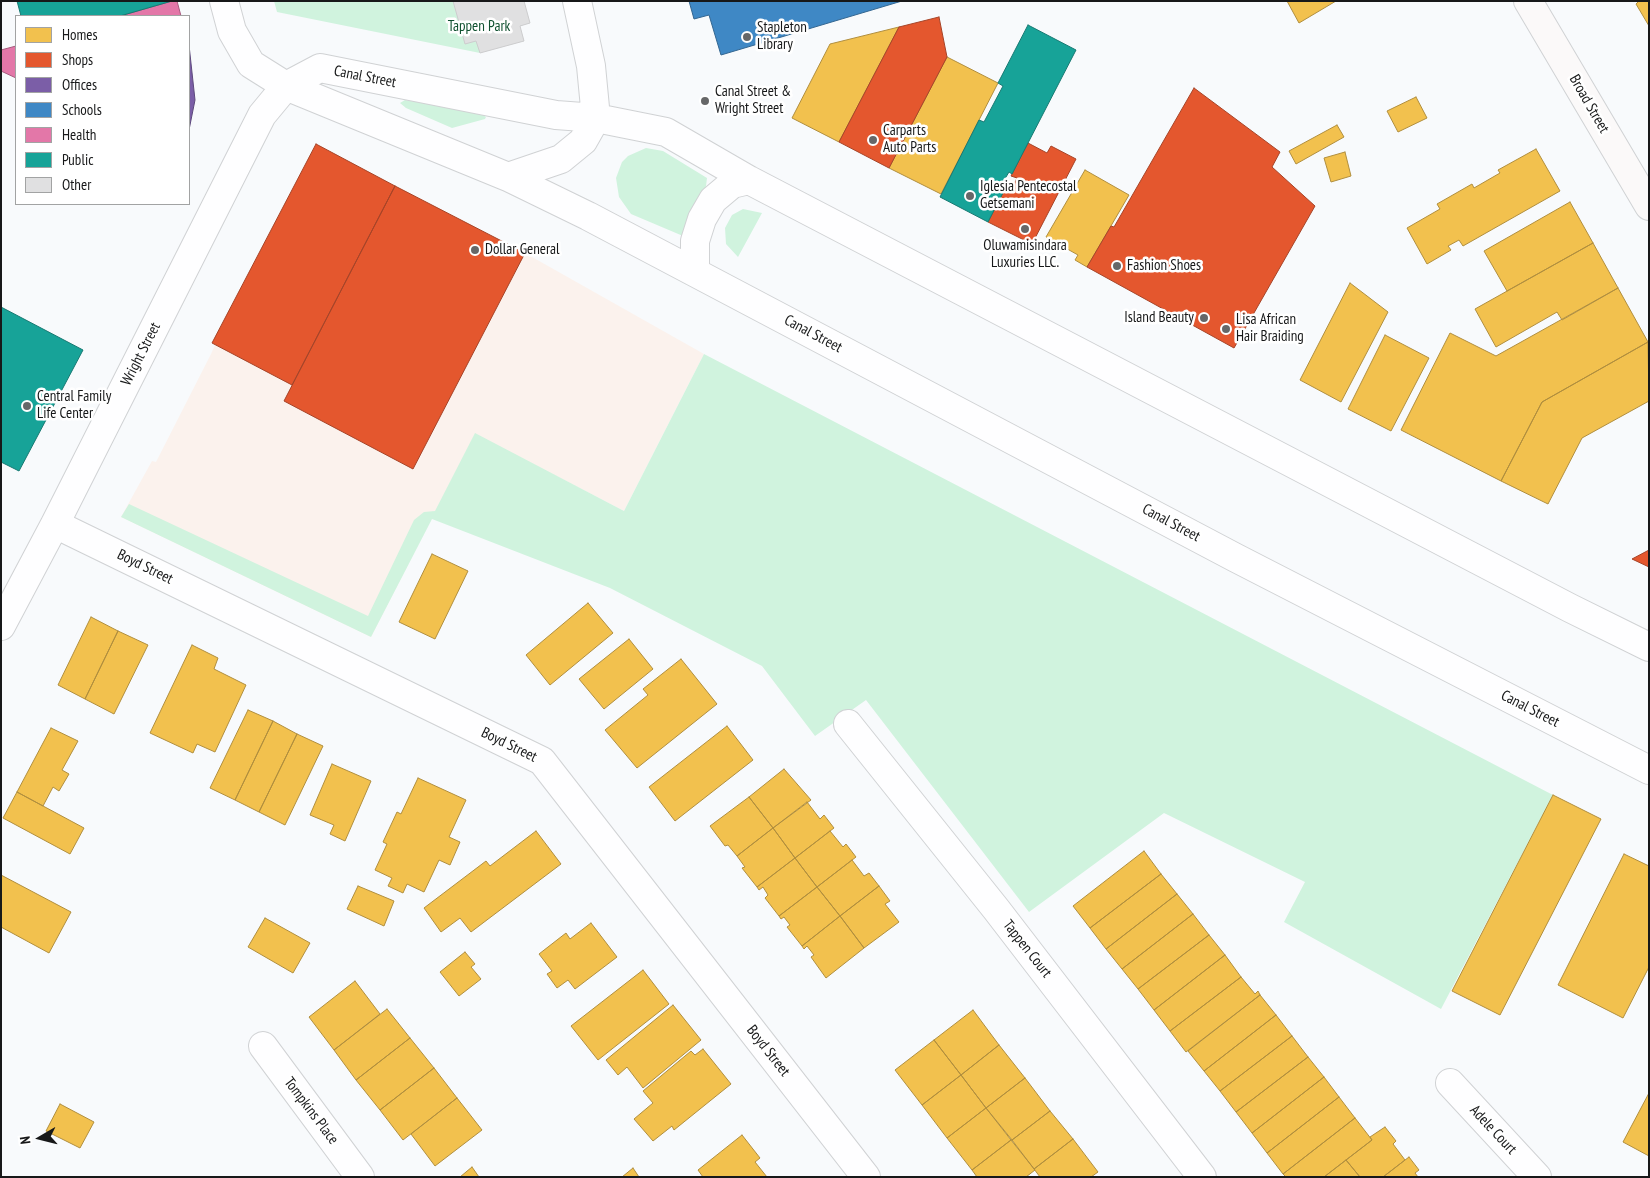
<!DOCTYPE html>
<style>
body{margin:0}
#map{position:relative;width:1650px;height:1178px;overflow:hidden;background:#f8fafc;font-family:"PT Sans Narrow",sans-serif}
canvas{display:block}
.frame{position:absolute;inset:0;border:2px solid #171819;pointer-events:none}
.legend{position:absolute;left:15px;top:15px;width:175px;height:190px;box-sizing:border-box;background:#fff;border:1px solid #a2a3a3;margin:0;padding:6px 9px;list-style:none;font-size:15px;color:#171819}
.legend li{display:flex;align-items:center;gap:10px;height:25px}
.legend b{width:25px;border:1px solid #a2a3a3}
.north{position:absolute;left:15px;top:1113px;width:50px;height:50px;-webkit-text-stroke:4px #fff;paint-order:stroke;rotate:262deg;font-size:14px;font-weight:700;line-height:20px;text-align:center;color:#171819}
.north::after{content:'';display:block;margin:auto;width:18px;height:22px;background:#171819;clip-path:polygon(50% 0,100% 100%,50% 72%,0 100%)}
</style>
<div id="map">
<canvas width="1650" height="1178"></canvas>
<div class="frame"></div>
<ul class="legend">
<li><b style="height:14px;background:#f2c14e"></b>Homes</li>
<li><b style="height:14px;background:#e4572e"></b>Shops</li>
<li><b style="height:14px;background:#7b5ea7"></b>Offices</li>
<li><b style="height:14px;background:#3f88c5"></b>Schools</li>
<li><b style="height:14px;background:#e377a8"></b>Health</li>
<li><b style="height:14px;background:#17a398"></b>Public</li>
<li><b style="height:14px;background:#e0e0e1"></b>Other</li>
</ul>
<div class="north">N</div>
</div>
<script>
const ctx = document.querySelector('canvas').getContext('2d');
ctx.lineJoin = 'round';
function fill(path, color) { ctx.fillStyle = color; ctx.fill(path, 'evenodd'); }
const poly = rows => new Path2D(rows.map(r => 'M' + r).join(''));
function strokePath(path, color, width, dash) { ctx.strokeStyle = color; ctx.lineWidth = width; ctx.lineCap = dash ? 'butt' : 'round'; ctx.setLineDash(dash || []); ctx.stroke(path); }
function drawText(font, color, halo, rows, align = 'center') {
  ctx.font = font + ' "PT Sans Narrow",sans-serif'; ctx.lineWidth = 5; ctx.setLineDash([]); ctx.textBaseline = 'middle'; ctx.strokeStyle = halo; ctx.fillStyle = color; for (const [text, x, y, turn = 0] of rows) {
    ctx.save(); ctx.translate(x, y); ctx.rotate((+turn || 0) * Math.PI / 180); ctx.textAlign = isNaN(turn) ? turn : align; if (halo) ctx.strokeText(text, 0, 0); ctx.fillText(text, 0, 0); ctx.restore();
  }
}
fill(poly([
 [316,144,525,253,704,354,624,511,475,434,371,637,121,517,152,461,156,462,211,354,215,345,212,343]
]), '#fbf2ed');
fill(poly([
 [274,1,524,1,530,23,520,26,524,41,480,53,277,12],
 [405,100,480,113,486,117,485,119,452,128,406,108,400,103],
 [646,148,663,151,707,178,706,186,691,229,683,236,631,214,619,197,616,178,622,162,628,156],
 [743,209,762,213,738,257,726,244,725,228,732,215],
 [704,354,1553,795,1441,1009,1284,922,1305,882,1164,813,1029,912,866,700,815,736,762,666,610,588,432,519,371,637,121,517,129,504,368,616,414,520,424,512,435,511,475,433,624,511]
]), '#d0f3de');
const homes = poly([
 [1287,1,1336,1,1299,23,1287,1],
 [1639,1,1649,1,1649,26,1636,4,1639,1],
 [899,27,839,142,792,118,830,44,899,27],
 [947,57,998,83,941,194,889,168,947,57],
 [1416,97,1427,118,1398,132,1387,111,1416,97],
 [1337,125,1344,137,1296,164,1289,151,1337,125],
 [1536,149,1560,191,1463,246,1459,240,1448,246,1451,250,1427,264,1407,228,1440,209,1437,204,1472,184,1474,188,1500,173,1498,170,1536,149],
 [1345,152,1351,176,1331,182,1324,158,1345,152],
 [1085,170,1129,195,1087,267,1075,260,1078,255,1046,237,1085,170],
 [1570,202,1593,243,1507,291,1484,251,1570,202],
 [1593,243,1618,288,1562,320,1557,312,1496,347,1475,309,1593,243],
 [1350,283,1388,312,1341,402,1300,380,1350,283],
 [1618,288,1648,342,1542,402,1501,481,1401,430,1450,333,1496,356,1618,288],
 [1385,335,1429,358,1391,431,1348,409,1385,335],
 [1648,342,1649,401,1582,438,1548,504,1501,481,1542,402,1648,342],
 [432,554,468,571,435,639,399,622,432,554],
 [588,603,613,633,550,685,526,655,588,603],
 [91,617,118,631,85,699,58,685,91,617],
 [118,631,148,645,114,714,85,699,118,631],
 [629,639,653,669,604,709,579,679,629,639],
 [192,645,218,658,214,669,246,685,215,752,197,744,193,753,150,733,192,645],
 [681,659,717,704,637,768,605,730,648,695,643,689,681,659],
 [248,710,273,721,235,800,210,788,248,710],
 [273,721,297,734,259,812,235,800,273,721],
 [727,726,753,760,675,821,649,787,727,726],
 [51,728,78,741,62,770,69,774,59,791,53,787,43,806,17,792,51,728],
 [297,734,323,746,285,825,259,812,297,734],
 [332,764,371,781,345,841,330,834,334,825,310,815,332,764],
 [784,769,811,800,773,828,749,797,784,769],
 [418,778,466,800,449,837,460,842,450,865,439,860,424,892,407,884,403,893,388,886,392,878,375,870,387,844,383,842,397,812,401,814,418,778],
 [17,792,84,828,70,854,3,818,17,792],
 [1553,795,1601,819,1500,1015,1452,991,1553,795],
 [749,797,773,828,737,856,728,845,725,846,710,826,749,797],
 [807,802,820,819,824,815,834,828,795,858,773,828,807,802],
 [773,828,795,858,757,887,742,868,745,867,737,856,773,828],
 [536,831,561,864,471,932,460,918,441,932,424,908,486,861,490,866,536,831],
 [830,831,843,847,846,844,856,857,817,887,795,858,830,831],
 [1144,851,1161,874,1090,928,1073,906,1144,851],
 [1624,854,1649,866,1649,967,1623,1018,1558,985,1624,854],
 [795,858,817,887,779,916,765,898,768,895,763,887,759,890,757,887,795,858],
 [852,860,864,876,869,873,879,886,840,916,817,887,852,860],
 [1161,874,1177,894,1106,949,1090,928,1161,874],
 [1,875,71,912,49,953,1,927,1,875],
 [358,886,394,901,384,926,347,909,358,886],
 [879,886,890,901,885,904,899,922,864,948,840,916,879,886],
 [817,887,840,916,802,946,787,927,790,925,784,917,781,919,779,916,817,887],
 [1177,894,1193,914,1122,969,1106,949,1177,894],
 [1193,914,1209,935,1138,989,1122,969,1193,914],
 [840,916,864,948,826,978,811,957,814,955,807,946,804,949,802,946,840,916],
 [265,918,310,943,293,973,248,947,265,918],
 [591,923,617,957,575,989,568,980,557,988,547,974,552,971,539,954,566,933,570,939,591,923],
 [1209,935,1225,955,1154,1010,1138,989,1209,935],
 [465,952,475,964,471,967,481,979,459,996,440,972,465,952],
 [1225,955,1241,977,1170,1031,1154,1010,1225,955],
 [643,970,669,1004,598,1060,571,1026,643,970],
 [1241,977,1255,994,1258,991,1260,995,1186,1052,1170,1031,1241,977],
 [355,981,380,1014,334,1050,309,1017,355,981],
 [1260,995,1276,1015,1204,1071,1188,1051,1260,995],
 [673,1005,701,1040,643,1088,627,1067,618,1075,606,1060,673,1005],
 [387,1009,410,1038,356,1080,334,1050,387,1009],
 [973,1010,999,1045,961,1075,934,1040,973,1010],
 [1276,1015,1292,1036,1220,1091,1204,1071,1276,1015],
 [1292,1036,1308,1057,1236,1112,1220,1091,1292,1036],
 [410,1038,434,1068,380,1110,356,1080,410,1038],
 [934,1040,961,1075,922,1105,895,1070,934,1040],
 [999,1045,1025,1078,986,1108,961,1075,999,1045],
 [703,1049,731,1084,674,1130,672,1126,653,1141,634,1119,653,1103,643,1091,691,1051,695,1055,703,1049],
 [1308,1057,1324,1077,1252,1133,1236,1112,1308,1057],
 [434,1068,457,1098,403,1140,380,1110,434,1068],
 [961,1075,986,1108,947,1138,922,1105,961,1075],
 [1324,1077,1339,1097,1267,1153,1252,1133,1324,1077],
 [1025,1078,1050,1111,1012,1140,986,1108,1025,1078],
 [1649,1093,1649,1156,1623,1142,1649,1093],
 [1339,1097,1355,1118,1283,1174,1267,1153,1339,1097],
 [457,1098,482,1130,435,1166,411,1134,457,1098],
 [60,1104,94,1122,80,1148,46,1131,60,1104],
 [986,1108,1011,1140,972,1170,947,1138,986,1108],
 [1050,1111,1073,1139,1034,1169,1012,1140,1050,1111],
 [1355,1118,1372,1140,1324,1177,1286,1177,1283,1174,1355,1118],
 [1385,1127,1396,1141,1393,1144,1405,1160,1383,1177,1360,1177,1346,1160,1372,1140,1370,1137,1385,1127],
 [742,1135,760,1158,755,1162,767,1177,703,1177,698,1170,742,1135],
 [1073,1139,1098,1172,1091,1177,1040,1177,1034,1169,1073,1139],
 [1011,1140,1035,1170,1026,1177,977,1177,972,1170,1011,1140],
 [1409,1157,1419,1170,1415,1173,1418,1177,1383,1177,1409,1157],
 [1346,1160,1360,1177,1324,1177,1346,1160],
 [472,1167,479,1177,460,1177,472,1167],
 [633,1168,639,1177,622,1177,633,1168]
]);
fill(homes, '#f2c14e');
strokePath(homes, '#b08e3e', 1);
const shops = poly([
 [939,17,947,57,889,168,839,142,899,27,939,17],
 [1194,88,1280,152,1272,167,1315,206,1234,348,1087,267,1111,226,1114,227,1194,88],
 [1028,143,1047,153,1051,146,1076,159,1032,244,988,222,1006,186,1012,189,1017,178,1011,176,1028,143],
 [316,144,395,186,292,385,212,343,316,144],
 [395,186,525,253,413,469,284,401,395,186],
 [1649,550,1649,567,1632,559,1649,550]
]);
fill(shops, '#e4572e');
strokePath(shops, '#a64428', 1);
const offices = poly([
 [189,45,195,100,189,130,189,45]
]);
fill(offices, '#7b5ea7');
strokePath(offices, '#5d497c', 1);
const schools = poly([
 [689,1,902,1,721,55,709,15,694,19,689,1]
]);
fill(schools, '#3f88c5');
strokePath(schools, '#336691', 1);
const health = poly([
 [172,1,177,1,181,16,120,16,172,1],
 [16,46,16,78,1,71,1,50,16,46]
]);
fill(health, '#e377a8');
strokePath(health, '#a65a7d', 1);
const public = poly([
 [17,1,172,1,120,16,21,16,17,1],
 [1028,25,1076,50,1012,174,1009,172,1000,187,1005,189,988,222,940,197,979,120,984,122,1003,86,998,83,1028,25],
 [1,307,83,350,19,471,1,462,1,307]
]);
fill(public, '#17a398');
strokePath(public, '#177972', 1);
const building = poly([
 [453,1,524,1,530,23,520,26,524,41,480,53,476,41,465,44,453,1]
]);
fill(building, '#e0e0e1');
strokePath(building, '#cdccce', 1);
const street = poly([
 [224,1,232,31,251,64,286,86,508,177,588,216,1236,558,1649,770],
 [508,177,561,159,583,141,596,118,591,66,577,1],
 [695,272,695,241,702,219,713,200,732,184,749,180],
 [55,524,542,761,866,1177],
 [1,626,55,524,262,115,286,86,320,68,556,115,596,118,666,132,749,180,1570,608,1649,647],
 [848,724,996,909,1202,1177],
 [263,1046,360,1177],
 [1450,1083,1537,1177]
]);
const secondary = poly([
 [1528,1,1649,206]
]);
strokePath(street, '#d0d2d4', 30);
strokePath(secondary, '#d0d2d4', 30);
strokePath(street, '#fefeff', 28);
strokePath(secondary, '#fbf9f9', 28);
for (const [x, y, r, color] of [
 [747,37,5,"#666768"],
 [705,101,5,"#666768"],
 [873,140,5,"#666768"],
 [970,196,5,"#666768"],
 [1025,229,5,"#666768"],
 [475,250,5,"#666768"],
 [1117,266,5,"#666768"],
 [1204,318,5,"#666768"],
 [1226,329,5,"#666768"],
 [27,406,5,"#666768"]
]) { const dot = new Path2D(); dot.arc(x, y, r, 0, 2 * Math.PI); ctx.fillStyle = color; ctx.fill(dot); strokePath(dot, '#fff', 2); }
drawText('15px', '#105130', '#fff', [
 ["Tappen Park",479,27]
]);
drawText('15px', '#171819', '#fff', [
 ["Stapleton",757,28],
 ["Library",757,45],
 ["Canal Street &",715,92],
 ["Wright Street",715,109],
 ["Carparts",883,131],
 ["Auto Parts",883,148],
 ["Iglesia Pentecostal",980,187],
 ["Getsemani",980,204],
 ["Oluwamisindara",1025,246,"center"],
 ["Luxuries LLC.",1025,263,"center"],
 ["Dollar General",485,250],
 ["Fashion Shoes",1127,266],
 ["Island Beauty",1194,318,"right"],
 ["Lisa African",1236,320],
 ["Hair Braiding",1236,337],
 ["Central Family",37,397],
 ["Life Center",37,414]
], 'left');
drawText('15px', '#171819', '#fff', [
 ["Canal Street",365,77,11],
 ["Broad Street",1589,104,60],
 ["Canal Street",813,334,28],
 ["Wright Street",141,354,-63],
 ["Canal Street",1171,523,28],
 ["Boyd Street",145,567,26],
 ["Canal Street",1530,709,27],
 ["Boyd Street",509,745,26],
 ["Tappen Court",1027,949,52],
 ["Boyd Street",768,1051,52],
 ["Tompkins Place",311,1111,53],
 ["Adele Court",1493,1130,47]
]);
</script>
